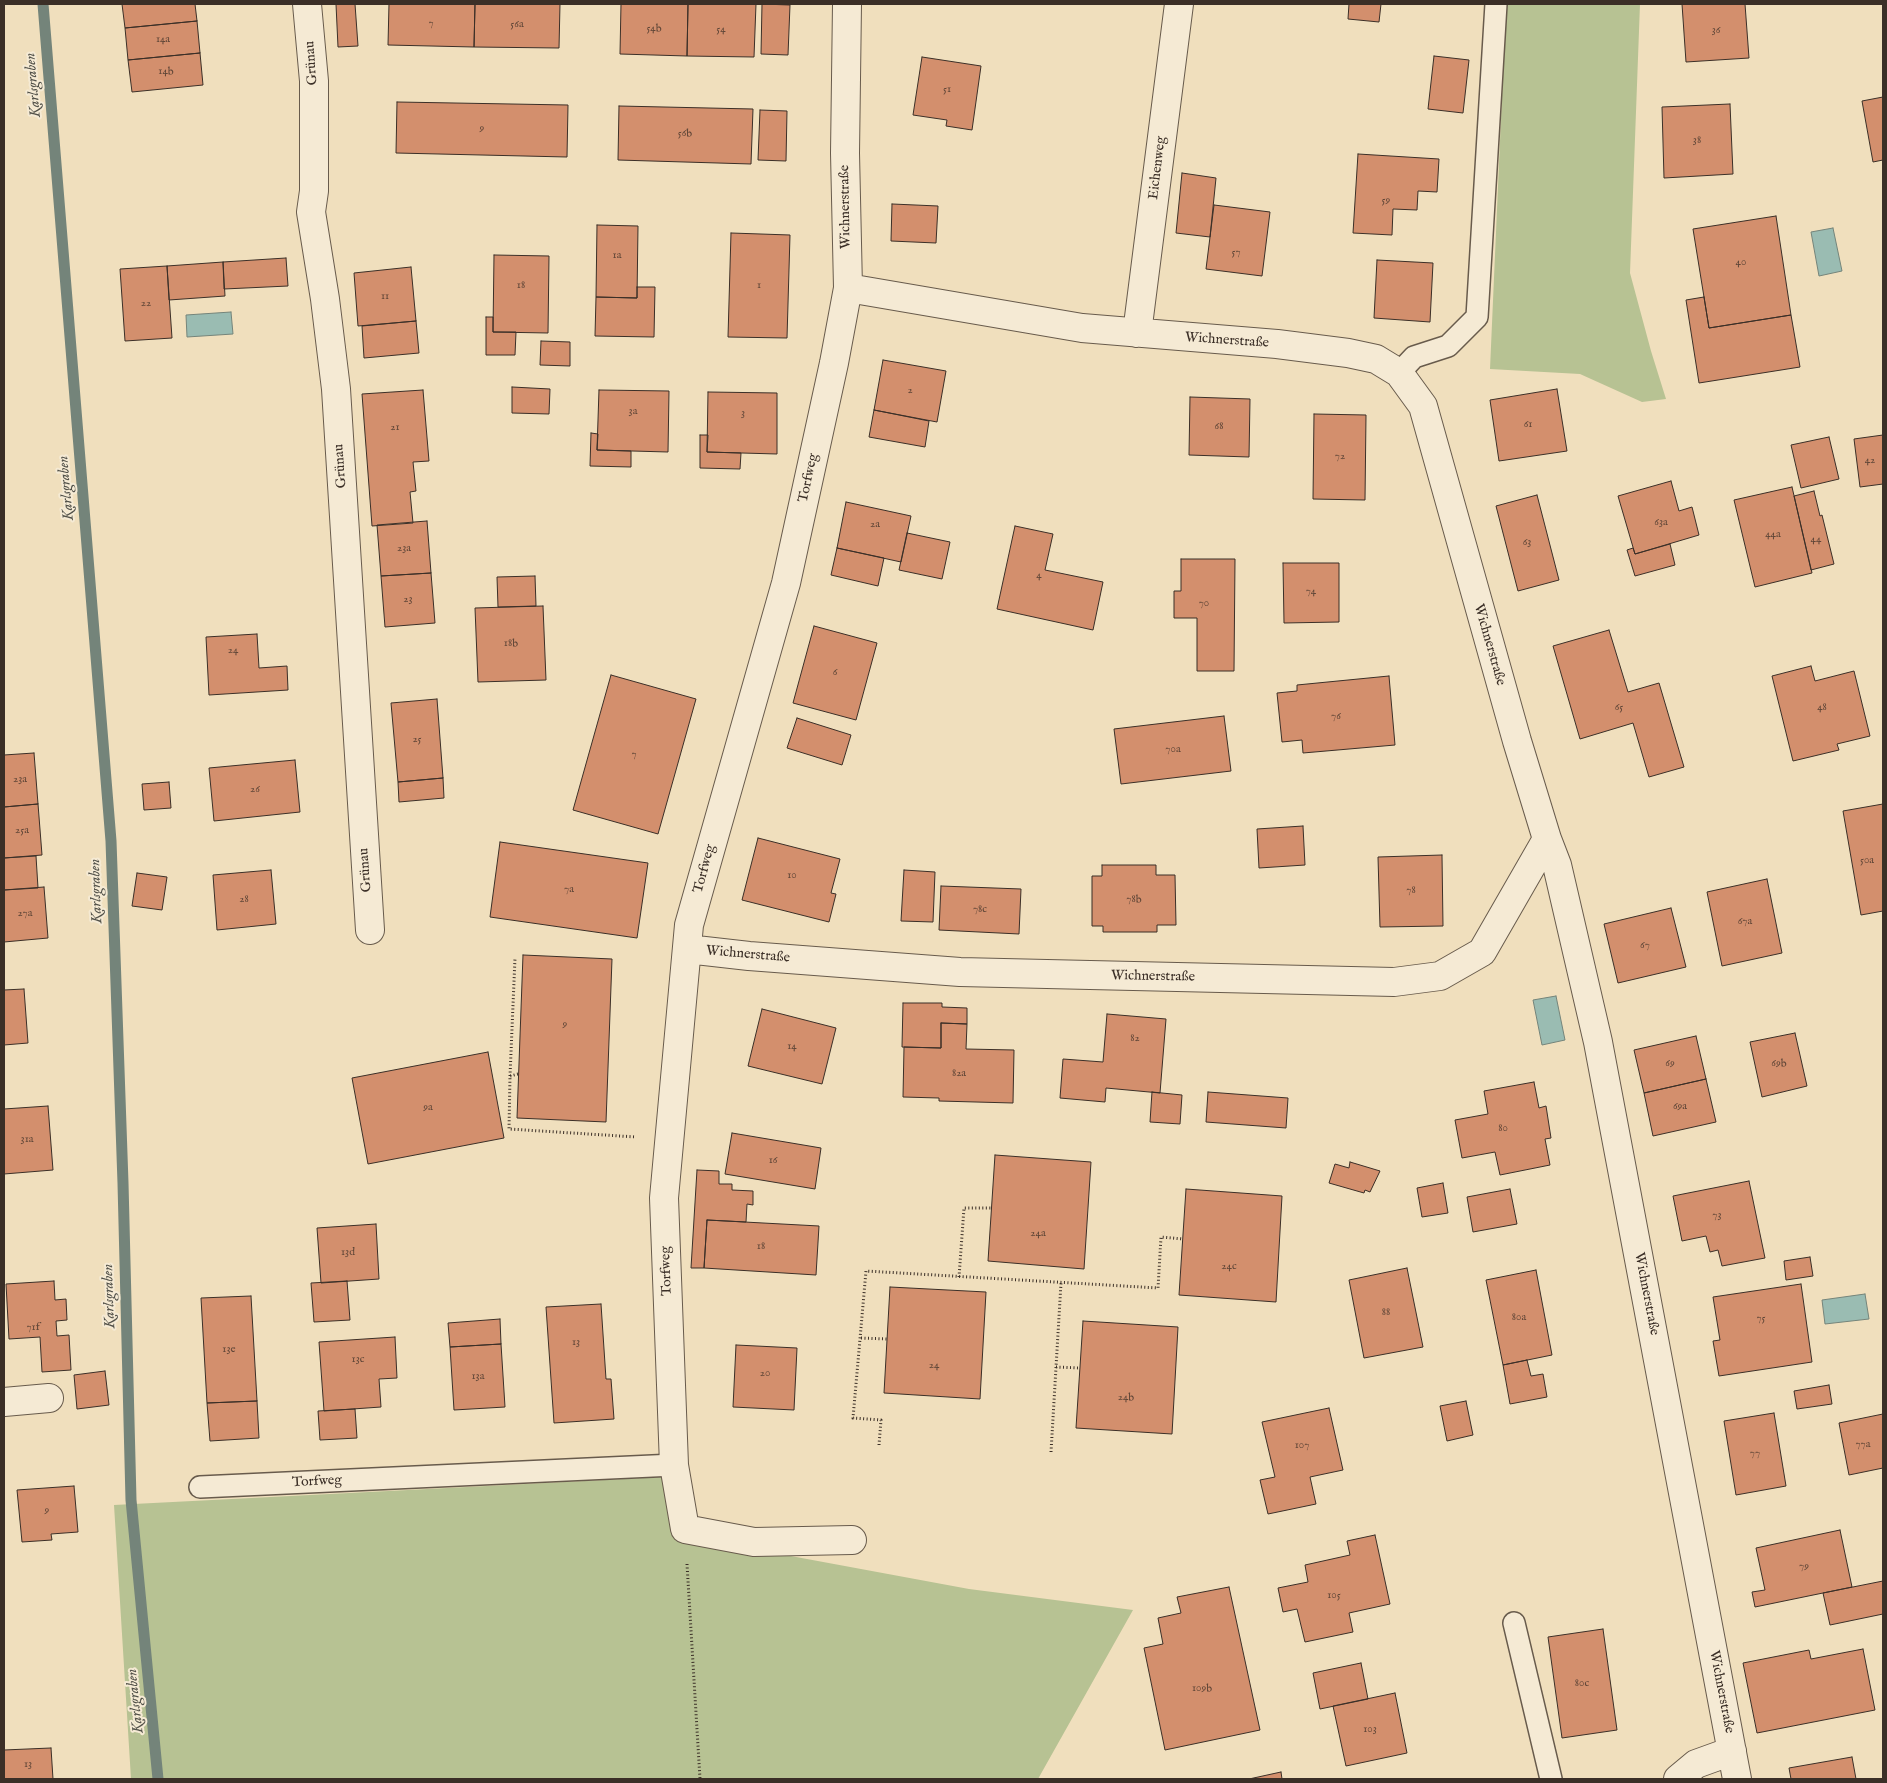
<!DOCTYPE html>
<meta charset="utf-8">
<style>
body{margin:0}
#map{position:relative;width:1887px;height:1783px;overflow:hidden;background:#f0dfbd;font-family:"IM FELL English",serif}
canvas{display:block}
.frame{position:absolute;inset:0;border:5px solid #3b2f27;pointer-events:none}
</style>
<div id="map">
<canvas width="1887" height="1783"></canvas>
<div class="frame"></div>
</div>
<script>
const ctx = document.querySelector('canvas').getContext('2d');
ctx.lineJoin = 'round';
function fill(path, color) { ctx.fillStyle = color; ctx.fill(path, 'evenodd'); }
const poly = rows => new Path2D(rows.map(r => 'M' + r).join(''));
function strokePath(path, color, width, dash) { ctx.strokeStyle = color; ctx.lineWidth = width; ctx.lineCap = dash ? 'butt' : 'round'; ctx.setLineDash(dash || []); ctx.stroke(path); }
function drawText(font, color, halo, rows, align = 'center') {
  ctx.font = font + ' "IM FELL English",serif'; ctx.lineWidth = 4; ctx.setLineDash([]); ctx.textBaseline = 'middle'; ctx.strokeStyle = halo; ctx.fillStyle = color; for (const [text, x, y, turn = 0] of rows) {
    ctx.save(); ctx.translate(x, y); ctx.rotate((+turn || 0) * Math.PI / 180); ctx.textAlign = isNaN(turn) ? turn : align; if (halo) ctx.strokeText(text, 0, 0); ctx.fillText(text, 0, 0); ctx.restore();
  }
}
fill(poly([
 [1506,4,1640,4,1630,273,1651,351,1666,399,1642,402,1580,374,1490,369],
 [663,1477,699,1539,969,1589,1133,1610,1038,1779,131,1779,114,1505]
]), '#b7c293');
const water = poly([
 [1833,228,1842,271,1819,276,1811,232,1833,228],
 [231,312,233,334,187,337,186,315,231,312],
 [1556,996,1565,1040,1542,1045,1533,1000,1556,996],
 [1865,1294,1869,1319,1825,1324,1822,1300,1865,1294]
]);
fill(water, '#9abcb2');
strokePath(water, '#74847a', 1);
strokePath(poly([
 [43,4,111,841,123,1183,131,1500,158,1779]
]), '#74847a', 11);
const building = poly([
 [122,4,195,4,197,21,125,28,122,4],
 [336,4,355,4,358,46,338,47,336,4],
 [389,4,475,4,474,47,388,45,389,4],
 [475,4,560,4,559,48,474,47,475,4],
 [621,4,688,4,687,56,620,54,621,4],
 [688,4,756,4,754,57,687,56,688,4],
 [762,4,790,5,788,55,761,54,762,4],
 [1349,4,1381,4,1379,22,1348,19,1349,4],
 [1682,4,1745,4,1749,58,1686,62,1682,4],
 [197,21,200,53,128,60,125,28,197,21],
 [200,53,203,85,132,92,128,60,200,53],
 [1434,56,1469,60,1463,113,1428,109,1434,56],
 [922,57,981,66,972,130,946,126,947,120,913,115,922,57],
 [1883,97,1883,160,1873,162,1862,101,1883,97],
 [397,102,568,105,567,157,396,153,397,102],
 [1730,104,1733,174,1664,178,1662,107,1730,104],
 [619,106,753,109,751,164,618,160,619,106],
 [760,110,787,111,786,161,758,160,760,110],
 [1358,154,1439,159,1437,192,1418,191,1417,210,1393,209,1392,235,1353,233,1358,154],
 [1182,173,1216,178,1210,237,1176,233,1182,173],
 [892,204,938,206,936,243,891,241,892,204],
 [1214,205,1270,212,1262,276,1206,269,1214,205],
 [1776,216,1791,315,1709,328,1693,229,1776,216],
 [597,225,638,226,637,298,596,297,597,225],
 [731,233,790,235,787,338,728,337,731,233],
 [494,255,549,256,548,333,493,332,494,255],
 [286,258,288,286,224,289,223,262,286,258],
 [1377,260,1433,263,1430,322,1374,318,1377,260],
 [223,262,225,296,169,300,167,266,223,262],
 [167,266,172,338,125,341,120,269,167,266],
 [411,267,416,321,358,326,354,273,411,267],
 [637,287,655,287,654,337,595,336,596,297,637,298,637,287],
 [1704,297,1709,328,1791,315,1800,367,1699,383,1686,300,1704,297],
 [486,317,493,317,493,332,516,332,515,355,486,355,486,317],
 [416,321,419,353,364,358,362,326,416,321],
 [541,341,570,342,570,366,540,365,541,341],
 [883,360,946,371,937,422,874,410,883,360],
 [512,387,550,389,549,414,512,413,512,387],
 [1557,389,1567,451,1499,461,1490,400,1557,389],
 [423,390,429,461,413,462,416,491,410,492,413,523,372,526,362,394,423,390],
 [599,390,669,391,668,452,597,450,599,390],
 [708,392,777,393,777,454,707,452,708,392],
 [1190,397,1250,399,1249,457,1189,455,1190,397],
 [874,410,929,421,925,447,869,437,874,410],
 [1314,414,1366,415,1365,500,1313,499,1314,414],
 [591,433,598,434,597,450,631,451,631,467,590,466,591,433],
 [700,435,708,435,707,452,741,453,740,469,700,468,700,435],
 [1883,435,1883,484,1860,487,1854,439,1883,435],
 [1829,437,1839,479,1801,488,1791,445,1829,437],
 [1671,481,1679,511,1692,507,1699,535,1635,554,1618,496,1671,481],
 [1792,487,1812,573,1755,587,1734,500,1792,487],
 [1814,491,1820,516,1822,515,1834,564,1811,570,1794,496,1814,491],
 [1537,495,1559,580,1518,591,1496,506,1537,495],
 [846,502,911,516,901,562,837,548,846,502],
 [427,521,431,573,381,576,377,525,427,521],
 [1015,526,1053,534,1045,570,1103,582,1093,630,997,609,1015,526],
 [907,533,950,542,942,579,899,570,907,533],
 [1670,544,1675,565,1635,576,1627,550,1633,548,1635,554,1670,544],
 [837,548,884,558,878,586,831,575,837,548],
 [1181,559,1235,559,1234,671,1197,671,1197,618,1174,618,1174,591,1181,591,1181,559],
 [1283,563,1339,563,1339,622,1284,623,1283,563],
 [431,573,435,623,385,627,381,576,431,573],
 [535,576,536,606,498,607,497,577,535,576],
 [543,606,546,680,478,682,475,608,543,606],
 [814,626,877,643,856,720,793,703,814,626],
 [1609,630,1628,692,1659,683,1684,767,1649,777,1633,723,1580,739,1553,646,1609,630],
 [257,634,259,668,287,666,288,690,209,695,206,637,257,634],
 [1811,666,1815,681,1854,671,1870,736,1837,744,1839,750,1793,761,1772,676,1811,666],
 [611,675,696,699,658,834,573,810,611,675],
 [1389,676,1395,745,1303,753,1302,740,1282,742,1277,693,1297,691,1297,685,1389,676],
 [437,699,443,778,398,782,391,703,437,699],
 [1224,716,1231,771,1121,784,1114,729,1224,716],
 [797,718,851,735,842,765,787,748,797,718],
 [34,753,38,804,4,807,4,755,34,753],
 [295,760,300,812,214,821,209,768,295,760],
 [443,778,444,798,399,802,398,782,443,778],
 [169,782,171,808,144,810,142,784,169,782],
 [38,804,42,855,4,858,4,807,38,804],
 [1883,804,1883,911,1861,915,1843,811,1883,804],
 [1303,826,1305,865,1259,868,1257,829,1303,826],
 [758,838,840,859,831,893,836,894,829,922,742,900,758,838],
 [500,842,648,863,637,938,490,917,500,842],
 [1442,855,1443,926,1380,927,1378,857,1442,855],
 [36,856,38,888,4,890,4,858,36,856],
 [1102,865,1156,865,1156,875,1175,875,1176,925,1157,925,1157,932,1103,932,1103,926,1092,926,1092,876,1102,876,1102,865],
 [271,870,276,924,217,930,213,875,271,870],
 [904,870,935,872,933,922,901,921,904,870],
 [137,873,167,877,162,910,132,906,137,873],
 [1767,879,1782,953,1722,966,1707,892,1767,879],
 [941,886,1021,889,1019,934,939,930,941,886],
 [44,887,48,938,4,942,4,890,44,887],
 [1671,908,1686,967,1618,983,1604,924,1671,908],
 [523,955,612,959,606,1122,517,1118,523,955],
 [24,989,28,1043,4,1045,4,990,24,989],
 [903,1003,942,1003,942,1007,967,1008,967,1024,941,1023,941,1048,902,1047,903,1003],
 [762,1009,836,1028,822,1084,748,1066,762,1009],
 [1107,1014,1166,1019,1160,1093,1106,1088,1105,1102,1060,1098,1063,1059,1103,1062,1107,1014],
 [941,1023,967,1024,966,1049,1014,1050,1013,1103,939,1101,939,1098,903,1097,904,1047,941,1048,941,1023],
 [1795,1033,1807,1086,1762,1097,1750,1042,1795,1033],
 [1696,1036,1706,1079,1644,1093,1634,1050,1696,1036],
 [488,1052,504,1138,368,1164,352,1078,488,1052],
 [1706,1079,1716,1122,1653,1136,1644,1093,1706,1079],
 [1534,1082,1539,1108,1546,1106,1551,1138,1545,1139,1550,1165,1500,1175,1495,1152,1462,1158,1455,1120,1488,1114,1484,1091,1534,1082],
 [1152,1092,1182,1095,1180,1124,1150,1122,1152,1092],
 [1208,1092,1288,1098,1286,1128,1206,1122,1208,1092],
 [48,1106,53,1170,4,1174,4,1109,48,1106],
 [732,1133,821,1148,815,1189,725,1174,732,1133],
 [995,1155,1091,1162,1084,1269,988,1261,995,1155],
 [1350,1162,1380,1171,1370,1192,1365,1190,1364,1193,1329,1183,1335,1164,1349,1168,1350,1162],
 [697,1170,719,1171,719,1184,732,1184,732,1190,753,1191,753,1205,747,1204,746,1222,707,1220,704,1268,691,1268,697,1170],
 [1749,1181,1765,1258,1722,1266,1718,1250,1710,1252,1706,1236,1682,1241,1673,1196,1749,1181],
 [1443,1183,1448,1213,1422,1217,1417,1188,1443,1183],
 [1186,1189,1282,1196,1276,1302,1179,1295,1186,1189],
 [1510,1189,1517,1224,1473,1232,1467,1197,1510,1189],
 [707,1220,819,1226,816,1275,704,1268,707,1220],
 [376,1224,379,1279,321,1283,317,1228,376,1224],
 [1810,1257,1813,1276,1786,1280,1784,1261,1810,1257],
 [1407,1268,1423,1347,1364,1358,1349,1280,1407,1268],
 [1536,1270,1552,1355,1503,1365,1486,1280,1536,1270],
 [54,1281,55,1300,66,1299,67,1320,56,1321,57,1336,69,1335,71,1370,42,1372,40,1337,9,1339,6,1284,54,1281],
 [347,1281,350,1320,314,1322,311,1283,347,1281],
 [1801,1284,1812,1362,1719,1376,1713,1341,1720,1340,1713,1297,1801,1284],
 [890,1287,986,1292,980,1399,884,1393,890,1287],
 [251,1296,257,1401,207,1403,201,1298,251,1296],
 [601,1304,606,1379,611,1379,614,1419,554,1423,546,1307,601,1304],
 [500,1319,501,1344,450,1347,448,1323,500,1319],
 [1083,1321,1178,1327,1172,1434,1076,1428,1083,1321],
 [395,1337,397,1378,379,1379,381,1407,324,1411,319,1342,395,1337],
 [501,1344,505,1407,454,1410,450,1347,501,1344],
 [736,1345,797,1348,794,1410,733,1407,736,1345],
 [1527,1360,1531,1376,1543,1374,1547,1397,1510,1404,1503,1365,1527,1360],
 [105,1371,109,1405,77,1409,74,1375,105,1371],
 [1829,1385,1832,1404,1797,1409,1794,1391,1829,1385],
 [257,1401,259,1438,210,1441,207,1403,257,1401],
 [1466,1401,1473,1435,1447,1441,1440,1406,1466,1401],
 [1329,1408,1343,1470,1310,1477,1316,1504,1268,1514,1260,1480,1275,1477,1262,1422,1329,1408],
 [355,1409,357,1438,320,1440,318,1411,355,1409],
 [1774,1413,1786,1486,1736,1495,1724,1421,1774,1413],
 [1883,1414,1883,1468,1849,1475,1839,1423,1883,1414],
 [74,1486,78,1532,51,1534,52,1540,22,1542,17,1490,74,1486],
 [1840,1530,1852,1587,1755,1607,1752,1592,1765,1590,1756,1548,1840,1530],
 [1375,1535,1390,1604,1349,1613,1353,1632,1305,1642,1297,1609,1283,1612,1278,1588,1308,1582,1305,1565,1350,1555,1347,1541,1375,1535],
 [1883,1581,1883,1614,1830,1625,1823,1593,1883,1581],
 [1229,1587,1260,1730,1165,1750,1144,1648,1163,1644,1158,1618,1181,1613,1177,1597,1229,1587],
 [1603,1629,1617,1730,1562,1738,1548,1637,1603,1629],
 [1863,1649,1875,1710,1757,1733,1743,1663,1809,1650,1811,1659,1863,1649],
 [1361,1663,1368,1699,1320,1709,1313,1673,1361,1663],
 [1395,1693,1407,1753,1346,1766,1333,1706,1395,1693],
 [51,1748,53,1779,4,1779,4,1750,51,1748],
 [1852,1757,1856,1779,1791,1779,1789,1768,1852,1757],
 [1281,1772,1282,1779,1249,1779,1281,1772]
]);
fill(building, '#d38f6d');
strokePath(building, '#3b2f27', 1);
const lane = poly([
 [1399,373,1414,357,1448,346,1477,317,1496,4],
 [200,1487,674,1465],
 [1514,1623,1551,1779]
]);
const street = poly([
 [307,4,314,81,314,191,311,212,325,299,336,389,370,930],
 [847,4,845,153,848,288,1082,328,1277,344,1348,353,1376,359,1399,373,1423,406,1517,741,1547,839,1557,865,1598,1042,1737,1779],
 [848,288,834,363,786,583,689,925,664,1198,674,1465,685,1529,754,1542,852,1540],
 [1137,333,1179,4],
 [687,949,749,956,960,972,1394,982,1440,976,1482,952,1547,839],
 [4,1402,49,1398],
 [1678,1779,1696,1764,1732,1751]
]);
strokePath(lane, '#685b4c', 24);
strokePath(street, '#685b4c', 30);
strokePath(poly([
 [518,1074,510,1076,509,1129,636,1137],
 [510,1076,515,958],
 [959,1277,964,1208,992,1208],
 [861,1338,887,1339],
 [1056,1367,1080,1368],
 [879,1445,881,1420,853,1418,866,1271,1158,1288,1161,1237,1183,1239],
 [1051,1452,1061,1283],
 [687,1564,700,1779]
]), '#3b2f27', 3, [1, 2.5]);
strokePath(lane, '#f5ead4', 21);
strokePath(street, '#f5ead4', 28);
drawText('11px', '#614738', null, [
 ["7",431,24],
 ["56a",517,25],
 ["54b",654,29],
 ["54",721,30],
 ["36",1716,31],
 ["14a",163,40],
 ["14b",166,72],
 ["51",947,90],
 ["9",482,129],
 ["56b",685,134],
 ["38",1697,141],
 ["59",1386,201],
 ["57",1236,253],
 ["1a",617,256],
 ["40",1741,263],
 ["18",521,286],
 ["1",759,286],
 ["11",385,297],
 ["22",146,304],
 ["2",910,391],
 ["3a",633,412],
 ["3",743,414],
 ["61",1528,425],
 ["68",1219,427],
 ["21",395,428],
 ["72",1340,457],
 ["42",1870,461],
 ["63a",1661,523],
 ["2a",875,525],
 ["44a",1773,535],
 ["44",1816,540],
 ["63",1527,543],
 ["23a",404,549],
 ["4",1039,576],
 ["74",1311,592],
 ["23",408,600],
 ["70",1204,604],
 ["18b",511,644],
 ["24",233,651],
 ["6",835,673],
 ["65",1619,708],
 ["48",1822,708],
 ["76",1336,717],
 ["25",417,740],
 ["70a",1173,750],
 ["7",634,755],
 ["23a",20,780],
 ["26",255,790],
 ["25a",22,831],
 ["50a",1867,861],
 ["10",792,876],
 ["7a",569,890],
 ["78",1411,891],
 ["28",244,900],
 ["78b",1134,900],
 ["78c",980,910],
 ["27a",25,914],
 ["67a",1745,922],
 ["67",1645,946],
 ["9",565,1025],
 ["82",1135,1039],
 ["14",792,1047],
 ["69",1670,1064],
 ["69b",1779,1064],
 ["82a",959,1074],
 ["69a",1680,1107],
 ["9a",428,1108],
 ["80",1503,1129],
 ["31a",27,1140],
 ["16",773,1161],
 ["73",1717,1216],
 ["24a",1038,1234],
 ["18",761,1247],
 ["13d",348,1253],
 ["24c",1229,1267],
 ["88",1386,1313],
 ["80a",1519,1318],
 ["75",1761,1319],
 ["71f",33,1328],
 ["13",576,1343],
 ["13e",229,1350],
 ["13c",358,1360],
 ["24",934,1366],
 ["20",765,1374],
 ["13a",478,1377],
 ["24b",1126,1398],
 ["77a",1863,1445],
 ["107",1302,1446],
 ["77",1755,1454],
 ["9",47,1511],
 ["79",1804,1567],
 ["105",1334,1596],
 ["80c",1582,1684],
 ["109b",1202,1689],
 ["103",1370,1730],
 ["13",28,1765]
]);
drawText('14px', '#3b2f27', '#f5ead4', [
 ["Grünau",312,63,-94],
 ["Eichenweg",1158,168,-83],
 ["Wichnerstraße",846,207,-91],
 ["Wichnerstraße",1227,341,4],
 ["Grünau",341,466,-94],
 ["Torfweg",809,478,-78],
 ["Wichnerstraße",1489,645,74],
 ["Torfweg",705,869,-75],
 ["Grünau",366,870,-94],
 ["Wichnerstraße",748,955,5],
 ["Wichnerstraße",1153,977,1],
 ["Torfweg",667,1271,-92],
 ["Wichnerstraße",1646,1294,79],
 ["Torfweg",317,1482,-3],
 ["Wichnerstraße",1721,1692,79]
]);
drawText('italic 15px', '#53524a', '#f5ead4', [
 ["Karlsgraben",34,85,-95],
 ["Karlsgraben",67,488,-95],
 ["Karlsgraben",97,891,-92],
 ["Karlsgraben",110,1296,-92],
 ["Karlsgraben",136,1701,-96]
]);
</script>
